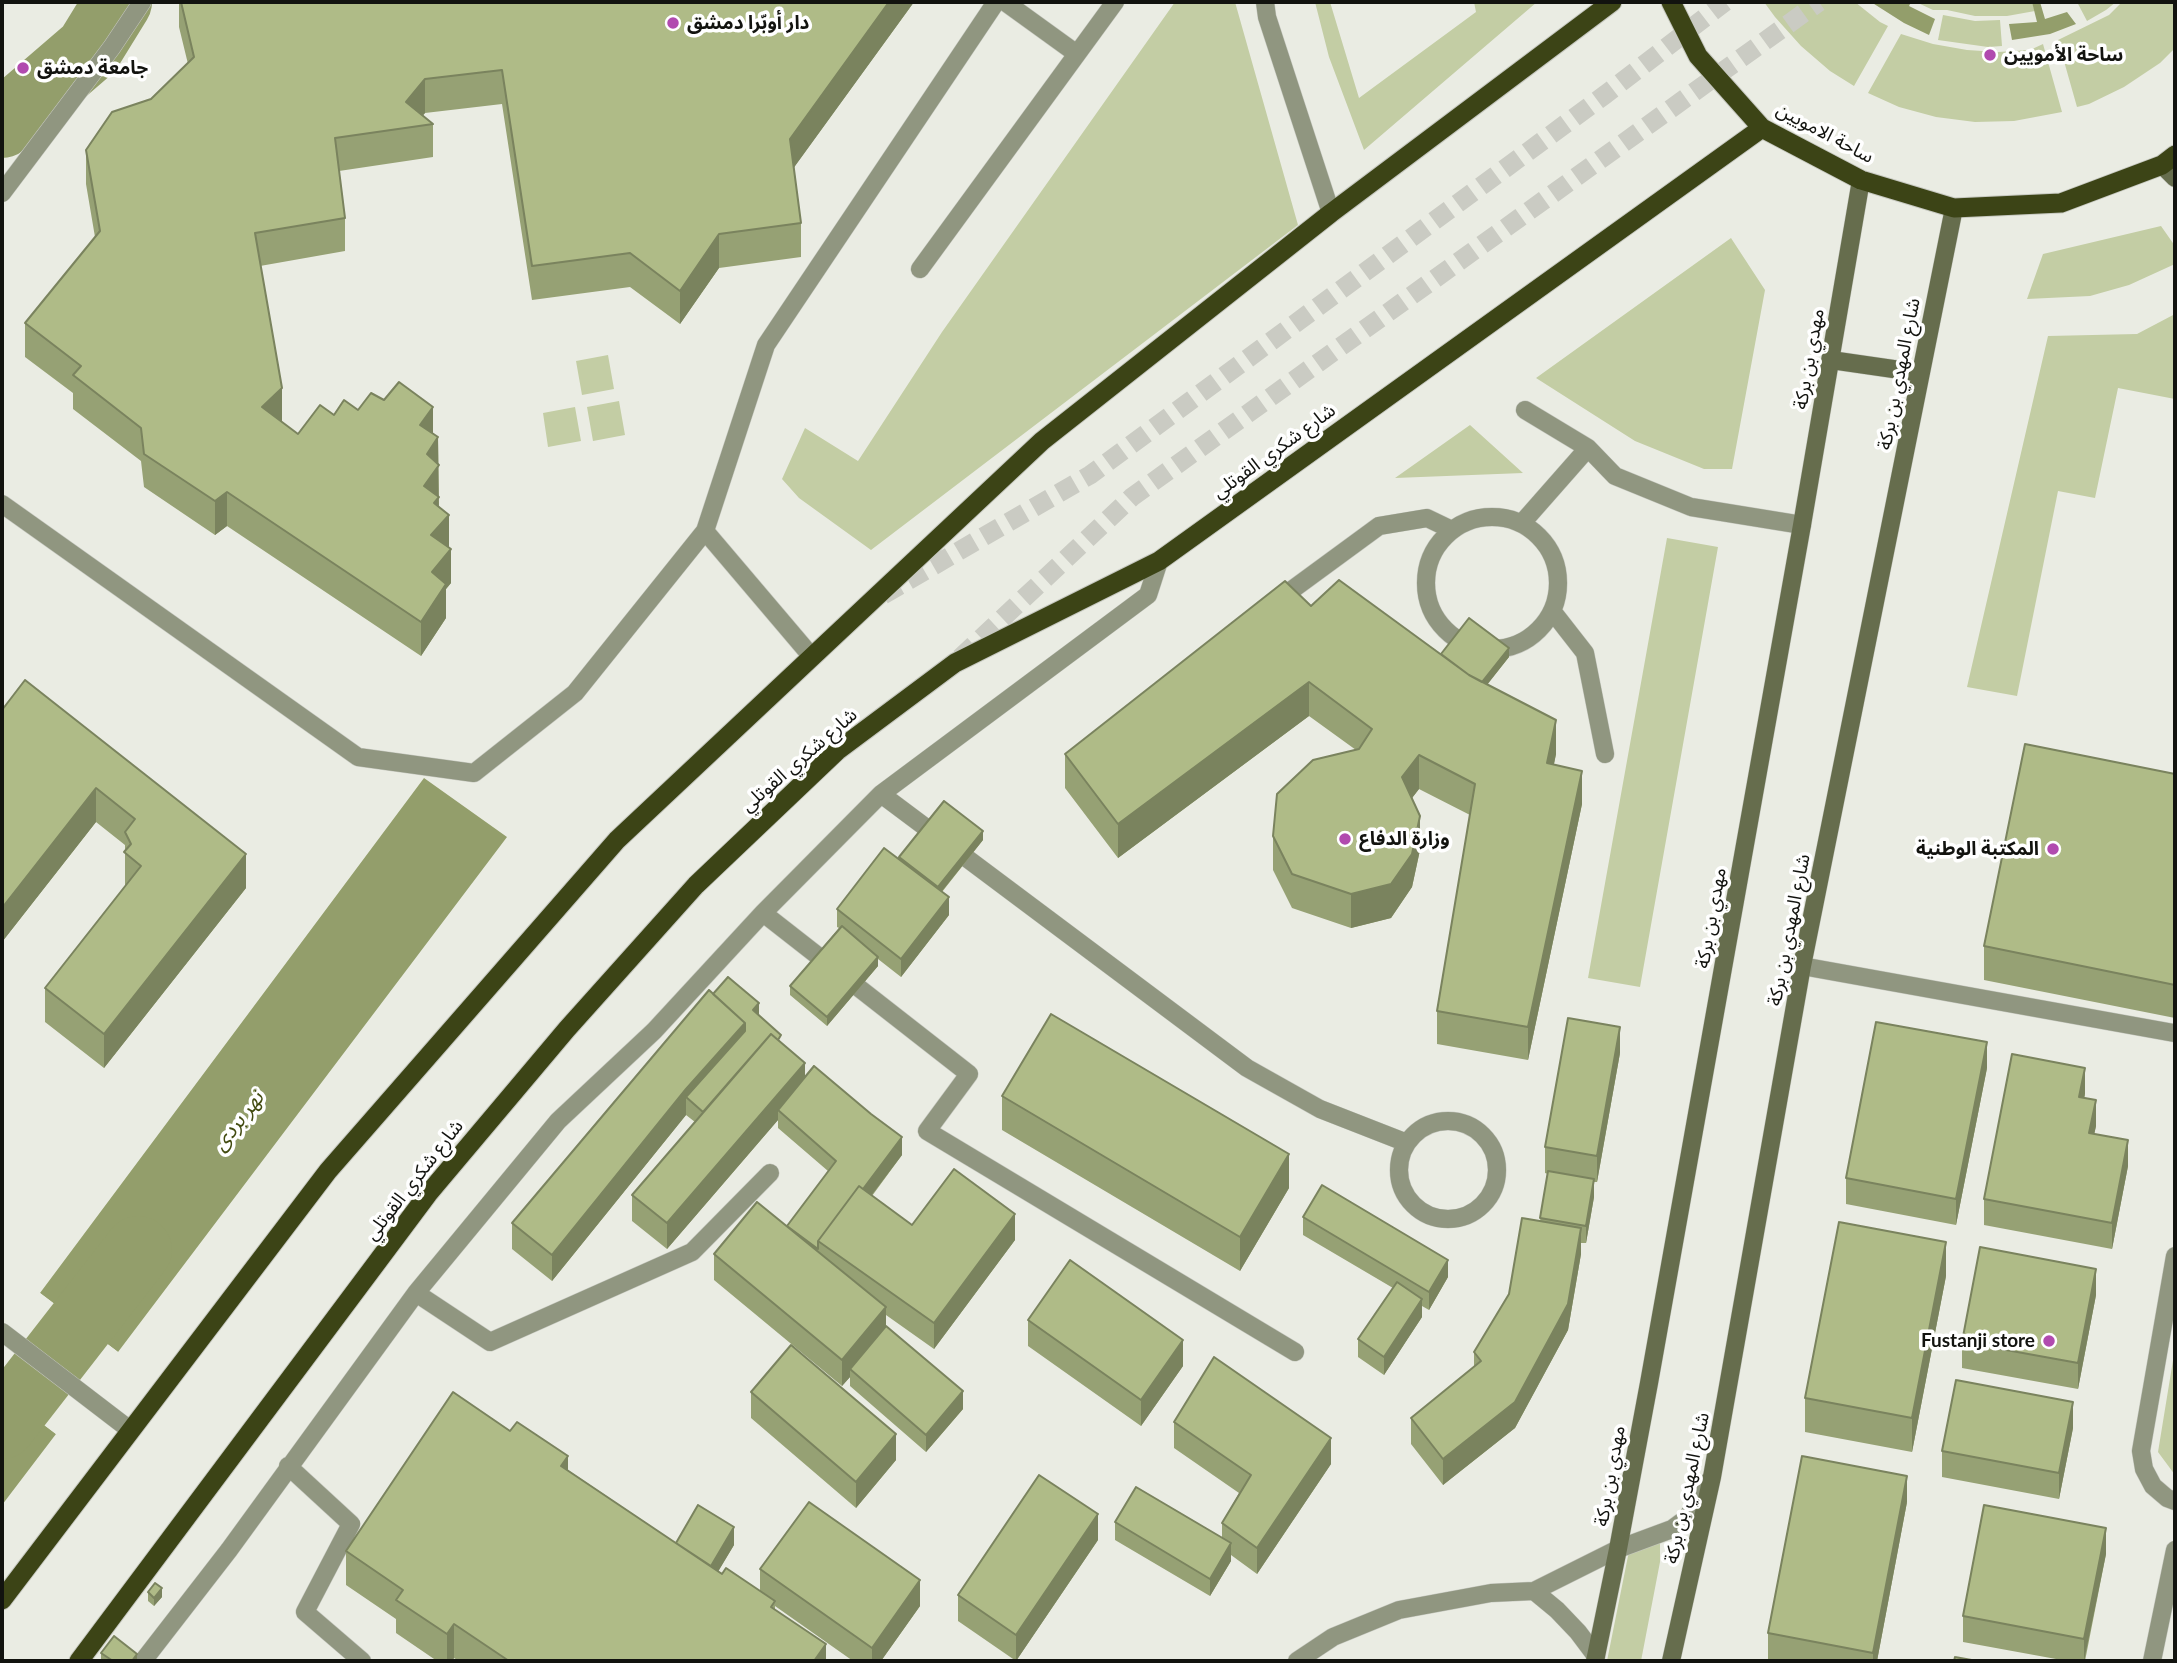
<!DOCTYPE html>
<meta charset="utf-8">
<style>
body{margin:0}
#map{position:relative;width:2177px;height:1663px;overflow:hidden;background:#eaece3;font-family:Lato,sans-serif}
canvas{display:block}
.frame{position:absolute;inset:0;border:4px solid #12130f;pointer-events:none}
</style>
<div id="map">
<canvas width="2177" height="1663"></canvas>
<div class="frame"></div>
</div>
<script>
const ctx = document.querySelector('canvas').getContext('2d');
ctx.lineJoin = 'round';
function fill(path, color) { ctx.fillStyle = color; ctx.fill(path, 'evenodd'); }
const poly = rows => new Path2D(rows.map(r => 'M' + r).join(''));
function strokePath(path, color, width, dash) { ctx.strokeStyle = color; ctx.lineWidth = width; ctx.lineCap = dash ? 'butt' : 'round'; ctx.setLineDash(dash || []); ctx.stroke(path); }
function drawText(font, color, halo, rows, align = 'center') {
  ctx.font = font + ' Lato,"Noto Sans Arabic",sans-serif'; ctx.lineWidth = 7; ctx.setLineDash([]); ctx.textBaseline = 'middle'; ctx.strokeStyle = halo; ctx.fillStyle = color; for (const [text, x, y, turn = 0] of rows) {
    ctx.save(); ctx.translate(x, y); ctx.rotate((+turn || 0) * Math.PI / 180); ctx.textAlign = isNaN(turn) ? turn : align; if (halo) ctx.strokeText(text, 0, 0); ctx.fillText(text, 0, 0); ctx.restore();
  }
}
fill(poly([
 [1175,2,1235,2,1298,225,871,550,799,498,782,479,805,428,858,461,942,332],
 [1315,2,1330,2,1359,98,1476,12,1474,2,1537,2,1364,150,1329,57],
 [1764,2,1855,2,1880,22,1888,26,1854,86,1830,71,1801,46,1775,17],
 [1916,2,2032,2,2035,11,2007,16,1975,16,1947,10,1933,10],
 [2077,2,2116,2,2106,10,2087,21],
 [2122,2,2175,2,2175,48,2160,63,2124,87,2089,104,2077,107,2058,40,2109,15],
 [1943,15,1975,21,2000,20,2002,46,1988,47,1938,40],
 [1901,34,1933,44,1967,50,1998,52,2030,50,2043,44,2062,112,2014,121,1975,122,1936,117,1899,107,1868,93],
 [2161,226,2175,246,2175,264,2129,285,2090,296,2027,299,2043,254],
 [1731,238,1765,290,1732,469,1704,469,1635,441,1536,378],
 [2175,314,2175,399,2118,388,2095,498,2058,491,2017,696,1967,687,2048,336,2137,334],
 [608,355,614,389,582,395,576,361],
 [619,401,625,435,593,441,587,407],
 [575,407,581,441,548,447,543,413],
 [1470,425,1523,473,1395,478],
 [1667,538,1718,547,1640,987,1588,978],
 [2175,1348,2175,1475,2158,1452],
 [1660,1534,1660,1562,1641,1661,1607,1661,1629,1551]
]), '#c3cda4');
fill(poly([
 [1871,2,1899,2,1906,4,1911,2,1909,6,1935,19,1929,35,1904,23],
 [2032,2,2040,2,2045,19,2067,12,2076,24,2050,34,2012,40,2009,24,2037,22],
 [424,778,507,837,118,1352,40,1293],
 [2,1393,56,1434,2,1505]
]), '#939e6b');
fill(poly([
 [40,1293,118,1352,116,1354,38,1296],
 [2,1389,58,1431,56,1434,2,1393]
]), '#eaece3');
strokePath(poly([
 [2,124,89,49,118,2],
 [2,1425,138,1250]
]), '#939e6b', 68);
strokePath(poly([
 [883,595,1090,475,1606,94,1725,2],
 [960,658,1132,497,1819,2]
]), '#cacbc3', 19, [19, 10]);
const service = poly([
 [1005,2,1077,54],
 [2,193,112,47,142,2],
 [920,269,1115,2],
 [1525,410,1588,448,1615,476,1691,507,1802,525],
 [2,504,358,757,474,773,575,693,705,531,766,345,996,2],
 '1426 583a66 66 0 1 1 132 0a66 66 0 1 1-132 0Z',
 [1522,523,1588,448],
 [705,531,812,657],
 [1274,603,1379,526,1427,518,1452,530],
 [1553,612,1585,653,1605,754],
 [881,794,1148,595,1159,561],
 [763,913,969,1074,927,1131,1295,1352],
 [1802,966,2174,1033],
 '1399 1170a49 49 0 1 1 98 0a49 49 0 1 1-98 0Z',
 [416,1293,490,1342,692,1252,770,1173],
 [2,1332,130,1430],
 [288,1466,351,1524,305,1612,362,1661],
 [1534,1591,1557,1610,1578,1632,1596,1656],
 [143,1661,229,1550,416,1293,558,1121,654,1031,763,913,881,794,1247,1068,1320,1109,1407,1143],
 [1297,1661,1333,1637,1399,1610,1491,1593,1534,1591,1618,1549,1672,1529,1687,1518,1710,1480]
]);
const minor = poly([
 [1265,2,1267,17,1331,213],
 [2175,1256,2141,1451,2144,1469,2153,1486,2167,1498,2175,1501],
 [2152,1661,2175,1550]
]);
const secondary = poly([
 [2162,165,2175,178],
 [1831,360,1921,373],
 [1595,1661,1618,1549,1649,1383,1802,525,1861,180],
 [1671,1661,1712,1477,1802,966,1954,208]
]);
const trunk = poly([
 [1671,2,1698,56,1762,128,1861,180,1954,208,2061,203,2162,165,2175,155],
 [2,1600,328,1171,617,840,1042,441,1331,213,1612,2],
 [79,1661,428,1194,567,1029,696,885,837,751,955,663,1159,561,1762,128]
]);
strokePath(service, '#c7c9c1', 19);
strokePath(minor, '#c7c9c1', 19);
strokePath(secondary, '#c7c9c1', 19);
strokePath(trunk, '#c7c9c1', 21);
strokePath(service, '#909680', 18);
strokePath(minor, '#909680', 18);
strokePath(secondary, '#666d4d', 18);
strokePath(trunk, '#3c4416', 19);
fill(poly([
 [179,2,914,2,794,167,801,223,801,257,719,268,680,324,630,287,532,300,502,104,425,113,423,115,433,124,433,157,339,171,345,218,345,251,260,266,281,422,298,434,334,415,358,410,433,434,438,437,439,507,449,548,451,583,446,589,446,618,421,656,227,526,215,535,144,487,141,461,73,409,73,393,25,357,25,323,95,237,86,184,86,150,151,99,188,64,179,27],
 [1311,606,1441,654,1509,657,1487,684,1556,754,1554,764,1582,804,1528,1060,1437,1044,1437,1011,1470,815,1419,789,1412,798,1420,850,1412,887,1391,918,1351,928,1292,908,1273,870,1273,836,1356,750,1309,716,1118,858,1065,788,1065,754],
 [2,710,246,888,104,1068,45,1022,45,988,125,887,125,845,96,822,2,942],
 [2175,774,2175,1018,1984,980,1984,946],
 [983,840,942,892,949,915,901,977,878,959,878,966,827,1026,790,995,790,986,839,928,837,927,837,909,899,859,899,857],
 [759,1015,781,1042,805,1077,902,1155,872,1196,912,1225,1015,1240,934,1349,886,1315,886,1326,963,1409,926,1452,850,1386,850,1377,842,1386,714,1280,714,1254,787,1226,828,1171,778,1128,778,1120,667,1249,632,1221,632,1195,695,1122,686,1115,552,1281,512,1249,512,1223],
 [1620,1053,1597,1182,1594,1182,1594,1197,1586,1243,1581,1243,1581,1254,1568,1330,1515,1428,1443,1485,1411,1444,1411,1418,1474,1367,1474,1352,1509,1294,1540,1221,1548,1174,1545,1173,1545,1147],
 [1987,1068,1956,1225,1846,1204,1846,1178],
 [2085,1094,2084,1098,2096,1126,2094,1134,2128,1166,2112,1249,1984,1225,1984,1199],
 [1002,1096,1289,1188,1240,1271,1002,1130],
 [1303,1217,1448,1277,1429,1310,1422,1306,1422,1317,1384,1375,1358,1357,1358,1339,1393,1288,1303,1235],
 [1946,1276,1912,1452,1805,1432,1805,1398],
 [2096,1295,2078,1389,1962,1368,1962,1342],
 [1028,1320,1183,1366,1141,1426,1028,1346],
 [751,1392,896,1460,856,1508,751,1418],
 [1174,1422,1331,1464,1257,1574,1231,1555,1231,1561,1210,1596,1115,1540,1115,1522,1222,1537,1222,1523,1239,1493,1174,1448],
 [2073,1428,2059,1499,1942,1477,1942,1451],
 [568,1470,676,1543,734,1545,718,1571,760,1591,760,1569,920,1606,881,1661,853,1661,775,1606,775,1610,826,1661,459,1661,454,1658,452,1661,437,1661,396,1633,396,1619,346,1585,346,1551],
 [1907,1502,1877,1661,1778,1661,1768,1659,1768,1633],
 [1098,1540,1016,1661,958,1621,958,1595],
 [2106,1554,2085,1661,2067,1661,1963,1642,1963,1616],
 [148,1592,162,1597,154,1606,148,1601],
 [101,1653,137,1661,101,1661]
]), '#96a174');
fill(poly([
 [889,2,914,2,790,173,790,139],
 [425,79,425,113,414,126,406,102],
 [719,234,719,268,680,324,680,291],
 [282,388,282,421,262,441,262,407],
 [433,407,433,441,420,425],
 [438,437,439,526,449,515,449,549,431,535,424,486,427,454],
 [227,492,227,526,215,535,215,501],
 [451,549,451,583,446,589,446,618,421,656,421,622,432,572],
 [1509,648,1509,657,1469,708,1469,699],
 [1309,682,1309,716,1118,858,1118,824],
 [1556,720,1556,754,1547,797,1547,763],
 [1419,755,1419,789,1402,811,1402,777],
 [1582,771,1582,804,1528,1060,1528,1027],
 [96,788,96,822,2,942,2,908],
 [1420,816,1420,850,1412,887,1391,918,1351,928,1351,894],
 [983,831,983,840,938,896,938,887],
 [246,854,246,888,104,1068,104,1034],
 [949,897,949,915,901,977,901,959],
 [878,957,878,966,827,1026,827,1017],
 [759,1003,759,1021,753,1010],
 [745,1023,745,1049,686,1097,686,1115,552,1281,552,1255,686,1089],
 [1620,1027,1620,1053,1597,1182,1597,1156],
 [1987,1042,1987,1068,1956,1225,1956,1199],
 [805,1063,805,1089,778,1110,778,1120,667,1249,667,1223],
 [2085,1068,2085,1094,2079,1123,2079,1097],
 [2096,1100,2096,1126,2089,1159,2089,1133],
 [902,1137,902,1155,830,1250,822,1244],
 [2128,1140,2128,1166,2112,1249,2112,1223],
 [1289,1154,1289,1188,1240,1271,1240,1237],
 [1594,1179,1594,1197,1586,1243,1586,1226],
 [1015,1214,1015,1240,934,1349,934,1323],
 [1581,1228,1581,1254,1568,1330,1515,1428,1443,1485,1443,1459],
 [1946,1242,1946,1276,1912,1452,1912,1418],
 [1448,1260,1448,1277,1429,1310,1429,1292],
 [2096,1269,2096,1295,2078,1389,2078,1363],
 [1422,1299,1422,1317,1384,1375,1384,1357],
 [886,1307,886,1333,850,1369,850,1377,842,1386,842,1360],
 [1183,1340,1183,1366,1141,1426,1141,1400],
 [963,1391,963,1409,926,1452,926,1435],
 [2073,1402,2073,1428,2059,1499,2059,1473],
 [896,1434,896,1460,856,1508,856,1482],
 [1331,1438,1331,1464,1257,1574,1257,1548],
 [568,1456,568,1490,561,1466],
 [1907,1476,1907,1502,1877,1661,1873,1661,1873,1653],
 [1098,1514,1098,1540,1016,1661,1016,1635],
 [734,1527,734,1545,709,1587,709,1569],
 [2106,1528,2106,1554,2084,1661,2084,1639],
 [1231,1543,1231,1561,1210,1596,1210,1579],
 [920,1580,920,1606,881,1661,872,1661,872,1648],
 [162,1588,162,1597,154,1606,154,1598],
 [454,1624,454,1658,452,1661,447,1661,447,1634],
 [826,1644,826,1661,814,1661],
 [137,1654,137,1661,132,1661]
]), '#7a835e');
const building = poly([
 [181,2,889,2,790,139,801,223,719,234,680,291,630,253,532,266,502,70,425,79,406,102,433,124,335,138,345,218,255,233,282,388,262,407,298,434,320,405,334,415,344,400,358,410,371,393,384,400,399,382,433,407,420,425,438,437,427,454,439,465,424,486,439,497,434,503,449,515,431,535,451,549,432,572,446,584,421,622,227,492,215,501,144,454,141,428,73,375,81,366,25,323,100,231,86,150,112,112,151,99,194,57,181,2],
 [1339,580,1469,675,1556,720,1547,763,1582,771,1528,1027,1437,1011,1475,784,1419,755,1402,777,1420,816,1412,854,1391,884,1351,894,1292,874,1273,836,1277,794,1313,760,1359,749,1372,729,1309,682,1118,824,1065,754,1285,581,1311,606,1339,580],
 [1469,618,1509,648,1482,682,1469,675,1441,654,1469,618],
 [25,680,246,854,104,1034,45,988,141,866,124,852,131,844,125,832,135,819,96,788,2,908,2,710,25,680],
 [2025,744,2175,774,2175,985,1984,946,2025,744],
 [944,801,983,831,938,887,899,857,944,801],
 [884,848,949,897,901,959,837,909,884,848],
 [842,926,878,957,827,1017,790,986,842,926],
 [728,977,759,1003,753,1010,781,1035,778,1040,771,1034,703,1112,686,1097,745,1031,745,1023,713,994,728,977],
 [709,990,745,1023,686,1089,552,1255,512,1223,709,990],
 [1051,1014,1289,1154,1240,1237,1002,1096,1051,1014],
 [1568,1018,1620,1027,1597,1156,1545,1147,1568,1018],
 [1876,1022,1987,1042,1956,1199,1846,1178,1876,1022],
 [771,1034,805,1063,667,1223,632,1195,771,1034],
 [2012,1054,2085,1068,2079,1097,2096,1100,2089,1133,2128,1140,2112,1223,1984,1199,2012,1054],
 [814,1066,871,1114,902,1137,863,1189,859,1186,818,1241,818,1249,787,1226,836,1161,778,1110,814,1066],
 [954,1169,1015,1214,934,1323,818,1241,859,1186,912,1225,954,1169],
 [1548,1171,1594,1179,1586,1226,1540,1218,1548,1171],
 [1322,1185,1448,1260,1429,1292,1303,1217,1322,1185],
 [757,1202,886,1307,842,1360,714,1254,757,1202],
 [1522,1218,1581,1228,1568,1304,1515,1402,1443,1459,1411,1418,1481,1361,1474,1352,1509,1294,1522,1218],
 [1839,1222,1946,1242,1912,1418,1805,1398,1839,1222],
 [1980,1247,2096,1269,2078,1363,1962,1342,1980,1247],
 [1070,1260,1183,1340,1141,1400,1028,1320,1070,1260],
 [1397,1282,1422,1299,1384,1357,1358,1339,1397,1282],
 [886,1326,963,1391,926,1435,850,1369,886,1326],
 [791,1345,896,1434,856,1482,751,1392,791,1345],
 [1214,1357,1331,1438,1257,1548,1222,1523,1251,1475,1174,1422,1214,1357],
 [1956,1380,2073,1402,2059,1473,1942,1451,1956,1380],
 [453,1392,510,1431,517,1422,568,1456,561,1466,722,1574,726,1568,775,1601,771,1607,826,1644,814,1661,509,1661,454,1624,447,1634,396,1600,403,1590,346,1551,453,1392],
 [1802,1456,1907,1476,1873,1653,1768,1633,1802,1456],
 [1039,1475,1098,1514,1016,1635,958,1595,1039,1475],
 [1136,1487,1231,1543,1210,1579,1115,1522,1136,1487],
 [809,1502,920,1580,872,1648,760,1569,809,1502],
 [698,1505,734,1527,711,1566,676,1543,698,1505],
 [1984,1505,2106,1528,2084,1639,1963,1616,1984,1505],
 [155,1583,162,1588,154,1598,148,1592,155,1583],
 [114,1636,137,1654,132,1661,113,1661,101,1653,114,1636],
 [1955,1657,1977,1661,1954,1661,1955,1657]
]);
fill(building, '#afbb87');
strokePath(building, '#7a835e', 2);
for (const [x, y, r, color] of [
 [673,23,7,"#b14aaf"],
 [1990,55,7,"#b14aaf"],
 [23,68,7,"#b14aaf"],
 [1345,839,7,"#b14aaf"],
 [2053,849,7,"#b14aaf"],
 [2049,1341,7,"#b14aaf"]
]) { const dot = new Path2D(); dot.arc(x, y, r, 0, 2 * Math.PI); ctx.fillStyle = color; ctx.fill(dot); strokePath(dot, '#fff', 2.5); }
drawText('bold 19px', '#12130f', '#fff', [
 ["دار أوبّرا دمشق",687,23],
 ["ساحة الأمويين",2004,55],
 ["جامعة دمشق",37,68],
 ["وزارة الدفاع",1359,839],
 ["المكتبة الوطنية",2039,849,"right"],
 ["Fustanji store",2035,1341,"right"]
], 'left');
drawText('19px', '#12130f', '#fff', [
 ["ساحة الامويين",1825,133,28],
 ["مهدي بن بركة",1809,359,-80],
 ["شارع المهدي بن بركة",1899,374,-79],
 ["شارع شكري القوتلي",1274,451,-36],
 ["شارع شكري القوتلي",799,760,-41],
 ["مهدي بن بركة",1711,918,-80],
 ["شارع المهدي بن بركة",1789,930,-79],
 ["شارع شكري القوتلي",414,1180,-52],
 ["مهدي بن بركة",1610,1476,-80],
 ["شارع المهدي بن بركة",1687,1488,-78]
]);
drawText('italic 21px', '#424b10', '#fff', [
 ["نهر بردى",238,1121,-52]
]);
</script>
